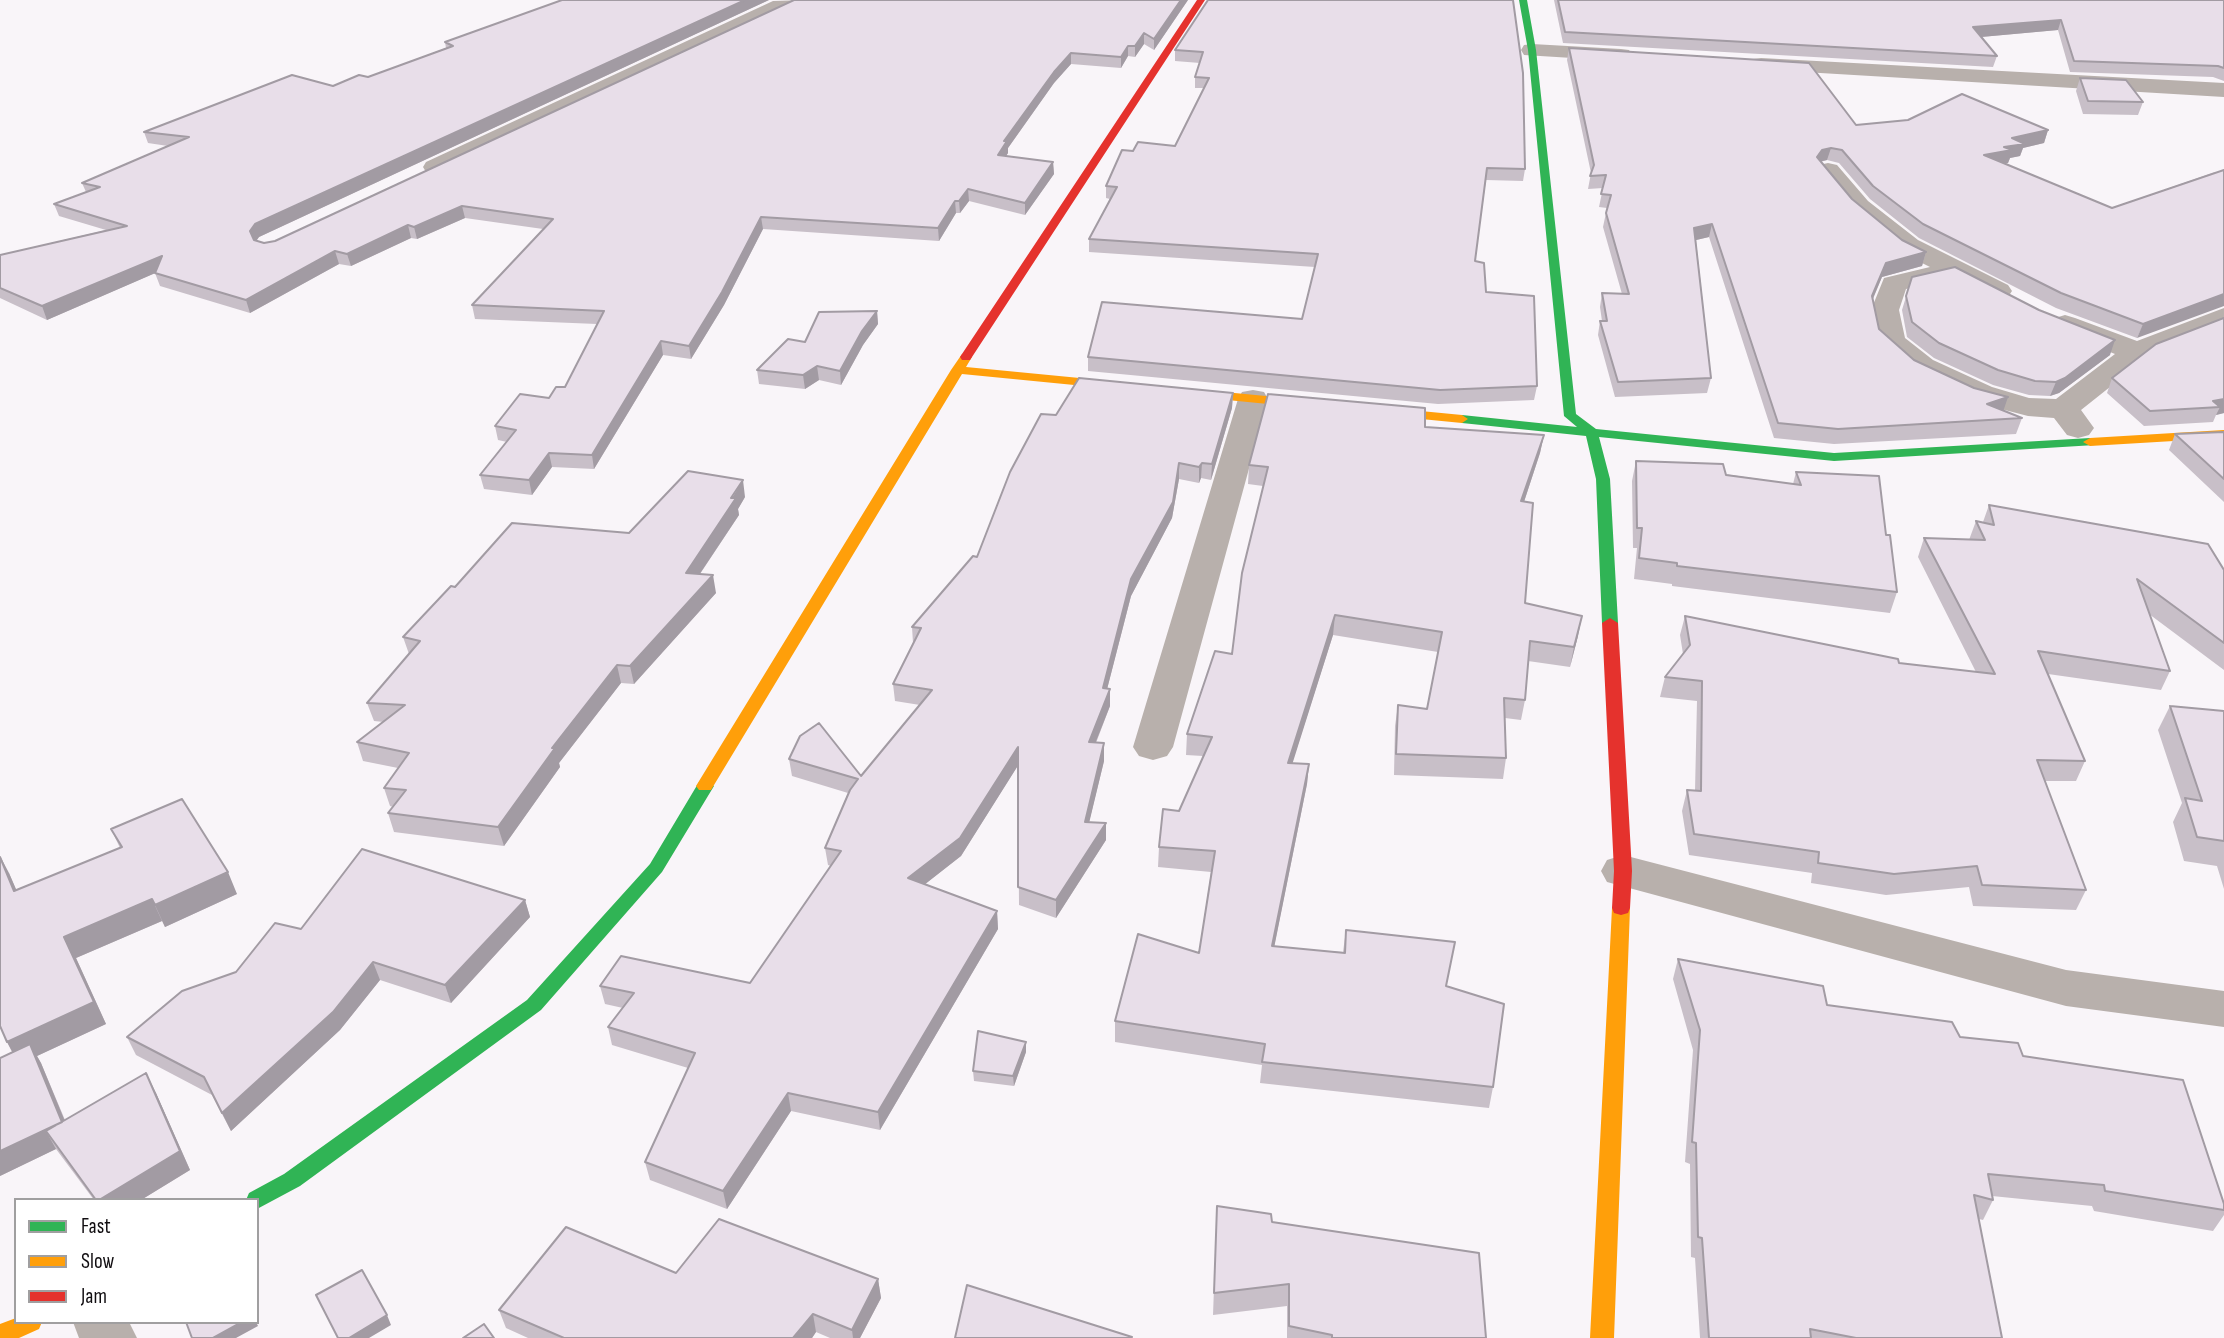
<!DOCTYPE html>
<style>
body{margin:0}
#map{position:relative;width:2224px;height:1338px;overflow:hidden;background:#f9f5f9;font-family:"Sofia Sans Condensed",sans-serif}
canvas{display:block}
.legend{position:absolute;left:14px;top:1198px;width:245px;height:126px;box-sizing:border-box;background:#fff;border:2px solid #a09fa0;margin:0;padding:9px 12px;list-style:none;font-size:21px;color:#110e11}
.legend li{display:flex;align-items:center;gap:14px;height:35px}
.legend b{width:35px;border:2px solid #a09fa0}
</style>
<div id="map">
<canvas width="2224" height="1338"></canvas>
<ul class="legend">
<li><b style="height:9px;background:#30b455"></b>Fast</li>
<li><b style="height:9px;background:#ff9f0a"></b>Slow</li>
<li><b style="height:9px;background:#e5322d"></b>Jam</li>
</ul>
</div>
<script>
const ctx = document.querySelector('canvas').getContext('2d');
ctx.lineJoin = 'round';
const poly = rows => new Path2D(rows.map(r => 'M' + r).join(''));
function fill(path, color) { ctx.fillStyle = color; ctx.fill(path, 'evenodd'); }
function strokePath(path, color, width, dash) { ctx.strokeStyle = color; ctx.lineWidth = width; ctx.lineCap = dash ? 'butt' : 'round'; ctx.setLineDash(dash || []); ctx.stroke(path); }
fill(poly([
 [805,0,802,4,444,172,435,174,426,172,423,167,426,162,773,1,805,0],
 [1532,44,1621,49,1629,50,1632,55,1629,60,1621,61,1524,55,1521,50,1524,45,1532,44],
 [1761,58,2224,83,2224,97,1753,69,1750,64,1753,59,1761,58],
 [1828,163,1837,165,1868,201,1918,240,2008,285,2012,291,2008,297,1998,299,1951,278,1906,289,1899,310,1905,338,1933,360,1992,387,2029,398,2056,399,2115,354,2055,330,2051,324,2055,318,2065,315,2075,318,2137,341,2224,308,2224,327,2149,356,2081,410,2094,428,2089,435,2078,438,2067,435,2054,418,2028,416,1970,401,1911,372,1876,341,1871,310,1884,278,1930,267,1900,252,1850,211,1816,170,1819,165,1828,163],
 [1253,390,1264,392,1268,399,1173,747,1167,756,1153,760,1139,756,1133,747,1238,399,1242,392,1253,390],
 [1623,855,2066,970,2224,991,2224,1027,2066,1006,1607,882,1601,871,1607,860,1623,855],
 [73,1322,129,1322,137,1338,79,1338,73,1322]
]), '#b8b0ac');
fill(poly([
 [1519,0,1527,0,1536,50,1576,414,1596,429,1834,453,2090,438,2097,442,2095,445,1834,461,1599,437,1610,479,1618,623,1615,626,1605,626,1602,623,1596,479,1586,436,1462,423,1456,419,1462,415,1577,427,1564,416,1528,50,1519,0],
 [705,780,714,786,662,872,541,1010,300,1186,257,1209,257,1200,246,1200,249,1193,284,1174,527,1000,650,864,699,782,705,780]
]), '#30b455');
fill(poly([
 [966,353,972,357,966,367,1462,415,1468,419,1462,423,962,374,711,790,699,790,696,786,951,370,962,354,966,353],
 [2224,430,2224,438,2090,446,2083,442,2090,438,2224,430],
 [1621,901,1628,903,1630,908,1614,1338,1590,1338,1612,908,1614,903,1621,901],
 [16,1318,16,1322,42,1322,39,1329,19,1338,0,1338,0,1324,16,1318]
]), '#ff9f0a');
fill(poly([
 [1197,0,1205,0,972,357,970,360,962,360,960,357,1197,0],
 [1610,618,1618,623,1632,871,1630,908,1628,913,1621,915,1614,913,1612,908,1614,871,1602,623,1610,618]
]), '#e5322d');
fill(poly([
 [562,0,769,0,259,237,256,241,264,243,275,241,1188,0,1154,50,1144,44,1135,57,1128,56,1121,68,1071,64,1054,83,1008,148,1008,153,1006,156,1053,162,1054,174,1025,215,969,201,960,213,956,213,939,241,763,229,724,305,691,359,663,355,594,469,552,467,532,495,484,489,480,475,507,442,498,440,495,426,549,398,565,387,597,324,475,319,472,305,543,229,465,218,417,239,411,238,351,266,339,264,250,313,160,286,155,273,47,320,0,298,0,255,106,230,59,216,54,204,86,192,82,183,168,146,148,143,144,132,333,86,368,77,446,48,445,42],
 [1208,0,1525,169,1523,181,1486,180,1475,261,1486,292,1537,386,1534,400,1438,404,1088,371,1088,357,1302,319,1315,267,1089,252,1089,239,1110,199,1106,198,1106,186,1133,151,1175,146,1204,88,1195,88,1195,77,1200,63,1175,61,1175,50],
 [1554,0,2224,0,2224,81,2213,77,2070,72,2058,30,1981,37,1997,56,1993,67,1563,43],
 [1569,48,1856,125,2048,130,2044,143,2023,148,2020,156,2010,158,2008,163,2004,164,2112,208,2215,172,2137,338,2056,308,1919,238,1870,199,1839,163,1827,160,1820,162,1852,199,1902,240,1926,252,1922,266,1882,277,1873,299,1879,329,1914,360,2003,411,2022,418,2016,434,1834,444,1774,438,1709,237,1696,240,1711,378,1707,393,1615,397,1598,335,1600,321,1602,321,1600,307,1602,293,1622,294,1603,227,1607,208,1599,207,1603,188,1588,189,1591,173,1567,60],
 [2080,78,2143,102,2138,115,2083,114,2076,91],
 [1912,277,2110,355,2059,393,2050,396,2029,395,1993,385,1934,358,1907,337,1902,310],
 [877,311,878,324,863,345,841,385,819,380,805,389,759,384,757,370,805,342],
 [2224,318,2224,413,2216,415,2213,422,2144,426,2107,393,2112,378],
 [1233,393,1232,408,1211,480,1201,478,1199,483,1179,479,1172,518,1131,596,1107,689,1110,689,1110,706,1096,743,1104,743,1104,761,1089,822,1106,823,1106,840,1056,918,1019,905,1018,765,961,856,925,884,997,911,998,929,880,1130,791,1111,727,1209,650,1180,645,1162,688,1068,612,1045,608,1027,623,1008,605,1004,600,986,750,983,831,866,828,865,825,848,848,793,792,776,789,759,861,776,920,705,895,701,893,684,913,643,912,627,977,557,1056,415],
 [1425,427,1544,435,1540,453,1524,502,1525,603,1578,636,1570,667,1528,661,1525,700,1521,720,1505,718,1506,758,1503,779,1394,775,1395,726,1398,705,1427,709,1438,652,1333,635,1292,763,1309,764,1307,784,1274,947,1343,952,1346,930,1447,986,1493,1087,1489,1108,1260,1083,1262,1065,1115,1042,1115,1021,1199,953,1211,872,1158,867,1159,847,1179,811,1203,756,1186,755,1187,734,1232,654,1263,486,1248,484,1249,465],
 [2224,432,2224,502,2169,450,2175,434],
 [1636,461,1793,484,1796,472,1886,535,1897,592,1890,613,1672,586,1672,584,1634,579,1637,548,1633,548,1632,481],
 [745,497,738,509,739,515,700,574,716,593,634,684,621,683,559,763,560,767,504,846,394,832,388,813,393,807,390,806,384,788,398,768,363,761,357,742,384,722,374,721,367,703,409,654,403,637,455,587],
 [1989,505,2224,570,2224,670,2149,614,2170,671,2161,690,2048,674,2085,761,2076,781,2044,781,2086,890,2076,910,1973,906,1969,887,1886,895,1811,883,1812,873,1689,855,1682,811,1687,790,1695,791,1697,701,1660,697,1665,677,1683,654,1680,635,1685,616,1899,663,1976,672,1918,557,1924,538,1969,540,1976,521,1983,522],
 [2170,706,2224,711,2224,889,2217,866,2184,861,2173,822,2182,803,2158,730],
 [111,829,237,894,165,927,162,921,76,958,106,1024,37,1056,41,1063,65,1120,156,1093,190,1170,141,1200,94,1200,56,1149,0,1176,0,1058,12,1052,7,1042,9,873,16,890,120,848],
 [525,900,530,917,451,1003,380,980,340,1030,231,1131,212,1095,136,1055,127,1037,236,972,301,929],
 [1678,959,1827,1005,1960,1037,2023,1056,2224,1204,2224,1215,2213,1231,2094,1211,2092,1206,1992,1196,1993,1200,1983,1220,1979,1219,2002,1338,1700,1338,1695,1258,1691,1257,1690,1164,1685,1162,1693,1050,1673,979],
 [1026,1042,1026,1052,1014,1086,974,1081,973,1071],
 [1217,1206,1272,1222,1486,1338,1287,1338,1287,1306,1213,1315],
 [676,1273,878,1279,881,1298,860,1338,830,1338,816,1332,812,1338,528,1338,506,1328,499,1310]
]), '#c8bfc8');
fill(poly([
 [745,0,769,0,259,237,254,244,250,231,255,224],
 [1181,0,1188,0,1154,50,1154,39],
 [2061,20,2058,30,1970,38,1973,27],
 [1144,33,1144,44,1135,57,1135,46],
 [1128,46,1128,56,1121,68,1121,57],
 [1071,53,1071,64,1054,83,1008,148,1008,153,999,167,998,155,1004,141,1054,72],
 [2048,130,2044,143,2023,148,2020,156,2010,158,2008,163,1980,168,1984,155,2004,147,2012,138],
 [1831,148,1827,160,1818,162,1817,157,1822,150],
 [1053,162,1054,174,1025,215,1025,203],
 [968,189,969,201,960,213,959,201],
 [955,201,956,213,939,241,938,228],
 [462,206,465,218,417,239,414,227],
 [761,217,763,229,724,305,691,359,689,346],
 [1712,224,1709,237,1692,241,1694,228],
 [408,225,411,238,351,266,347,254],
 [335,251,339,264,250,313,246,300],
 [1926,252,1922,266,1882,277,1868,310,1872,296,1886,263],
 [162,256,167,268,47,320,42,306],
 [2224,294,2224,306,2137,338,2143,324],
 [877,311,878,324,863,345,841,385,840,371,862,331],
 [2115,340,2110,355,2059,393,2050,396,2056,382],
 [661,341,663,355,594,469,592,455],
 [817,366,819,380,805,389,803,375],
 [1233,393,1232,408,1211,480,1212,464],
 [2008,397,2003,412,1987,404],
 [2224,399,2224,413,2216,415,2220,407,2213,401],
 [1544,435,1540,453,1518,520,1521,501],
 [549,453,552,467,532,495,529,480],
 [1179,463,1179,479,1172,518,1131,596,1103,705,1103,688,1131,579],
 [1202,463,1201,478,1199,483,1199,467],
 [743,480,745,497,738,509,739,515,689,590,686,573],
 [713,575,716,593,634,684,630,666],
 [1335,615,1333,635,1286,784,1288,763],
 [1582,616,1578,636,1570,667,1574,647],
 [617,665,621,683,559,763,560,767,504,846,498,827,552,748],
 [1110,689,1110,706,1089,759,1089,742],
 [1104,743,1104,761,1085,840,1085,822],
 [1018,747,1019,764,961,856,910,896,908,878],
 [1309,764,1307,784,1270,968,1272,946],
 [1106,823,1106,840,1056,918,1056,900],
 [0,856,9,873,26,912,14,891],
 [228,872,237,894,165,927,155,905],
 [152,899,162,921,76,958,106,1024,37,1056,41,1063,73,1141,46,1131,56,1149,0,1176,0,1151,19,1064,7,1042,64,937],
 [525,900,530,917,451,1003,445,985],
 [997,911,998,929,880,1130,878,1112],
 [373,962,380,980,340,1030,231,1131,222,1113],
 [1026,1042,1026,1052,1014,1086,1013,1076],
 [146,1073,156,1093,190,1170,141,1200,99,1200],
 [788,1093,791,1111,727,1209,723,1191],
 [878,1279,881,1298,860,1338,853,1338,852,1330],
 [813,1314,816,1332,812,1338,793,1338],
 [387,1315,391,1325,369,1338,349,1338],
 [242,1322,256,1322,258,1326,236,1338,213,1338]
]), '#a29ba3');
const building = poly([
 [562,0,745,0,255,224,250,231,254,240,264,243,275,241,794,0,1181,0,1154,39,1144,33,1135,46,1128,46,1121,57,1071,53,1054,72,1004,141,1007,141,998,155,1053,162,1025,203,968,189,959,201,955,201,938,228,761,217,722,292,689,346,661,341,592,455,549,453,529,480,480,475,516,430,495,426,520,394,549,398,556,387,565,387,604,311,472,305,553,219,462,206,414,227,408,225,347,254,335,251,246,300,155,273,162,256,42,306,0,288,0,255,127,226,54,204,100,187,82,183,189,137,144,132,292,75,333,86,359,75,368,77,453,46,445,42,562,0],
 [1208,0,1513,0,1523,73,1525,169,1487,168,1475,261,1484,263,1486,292,1534,296,1537,386,1440,390,1088,357,1102,302,1302,319,1318,254,1089,239,1117,187,1106,186,1122,150,1133,151,1138,142,1175,146,1209,78,1195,77,1203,52,1175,50,1208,0],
 [1558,0,2224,0,2224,68,2218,66,2074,61,2061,20,1973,27,1997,56,1565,32,1558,0],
 [1569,48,1809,63,1856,125,1908,120,1962,94,2048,130,2012,138,2025,144,2004,147,2012,150,1984,155,2112,208,2224,170,2224,294,2143,324,2061,293,1923,224,1873,186,1842,150,1831,148,1822,150,1817,157,1852,199,1902,240,1926,252,1886,263,1872,296,1879,329,1914,360,1974,388,2008,397,1987,404,2022,418,1838,429,1778,423,1712,224,1694,228,1711,378,1618,382,1600,321,1607,321,1602,293,1629,294,1606,213,1611,195,1601,194,1606,175,1590,176,1594,165,1569,48],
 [2080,78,2126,80,2143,102,2088,101,2080,78],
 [1955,267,2039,310,2115,340,2065,378,2056,382,2035,381,1998,370,1939,343,1912,322,1906,296,1912,277,1955,267],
 [877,311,862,331,840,371,817,366,803,375,757,370,788,339,805,342,819,312,877,311],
 [2224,318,2224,399,2213,401,2220,407,2150,411,2112,378,2156,344,2224,318],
 [1079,378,1233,393,1212,464,1202,463,1199,467,1179,463,1173,502,1131,579,1103,688,1110,689,1089,742,1104,743,1085,822,1106,823,1056,900,1018,887,1018,747,960,838,908,878,997,911,878,1112,788,1093,723,1191,645,1162,695,1053,608,1027,634,993,600,986,621,956,750,983,841,851,825,848,850,790,858,779,789,759,800,736,819,723,861,776,932,690,893,684,921,628,912,627,973,556,977,557,1010,472,1041,414,1056,415,1079,378],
 [1268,394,1425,408,1425,427,1544,435,1521,501,1533,503,1525,603,1582,616,1574,647,1530,641,1525,700,1504,698,1506,758,1396,754,1398,705,1427,709,1442,632,1335,615,1288,763,1309,764,1272,946,1345,953,1346,930,1455,942,1446,986,1504,1004,1493,1087,1262,1062,1265,1044,1115,1021,1138,934,1199,953,1215,851,1159,847,1163,809,1179,811,1212,737,1187,734,1215,651,1232,654,1242,573,1268,467,1249,465,1268,394],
 [2224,432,2224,479,2175,434,2224,432],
 [1636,461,1723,464,1726,475,1801,485,1796,472,1879,476,1886,535,1890,535,1897,592,1677,566,1677,563,1639,558,1642,528,1637,528,1636,461],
 [688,471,743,480,731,498,736,498,686,573,713,575,630,666,617,665,552,748,555,748,498,827,388,813,406,790,384,788,409,753,357,742,405,705,367,703,420,641,403,637,451,586,455,587,512,523,629,533,688,471],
 [1989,505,2208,544,2224,570,2224,643,2137,579,2170,671,2038,651,2085,761,2037,760,2086,890,1982,885,1977,866,1894,874,1818,863,1819,852,1694,834,1687,790,1701,791,1702,681,1665,677,1690,645,1685,616,1898,659,1899,663,1995,674,1924,538,1985,540,1976,521,1994,525,1989,505],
 [2170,706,2224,711,2224,841,2197,837,2185,798,2202,801,2170,706],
 [182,799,228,872,155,905,152,899,64,937,94,1002,7,1042,0,1026,0,857,14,891,122,847,111,829,182,799],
 [362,849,525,900,445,985,373,962,333,1012,222,1113,204,1077,127,1037,182,991,236,972,275,923,301,929,362,849],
 [1678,959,1823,986,1827,1005,1952,1022,1960,1037,2018,1043,2023,1056,2183,1080,2224,1204,2224,1210,2105,1191,2104,1185,1988,1174,1993,1200,1974,1195,2002,1338,1856,1338,1810,1329,1811,1338,1709,1338,1702,1238,1698,1237,1696,1143,1692,1142,1700,1030,1678,959],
 [978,1031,1026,1042,1013,1076,973,1071,978,1031],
 [30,1044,62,1122,0,1151,0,1058,30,1044],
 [146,1073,180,1151,99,1200,96,1200,46,1131,146,1073],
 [1217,1206,1271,1214,1272,1222,1479,1253,1486,1338,1332,1338,1332,1335,1289,1326,1289,1284,1214,1293,1217,1206],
 [719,1219,878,1279,852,1330,813,1314,793,1338,564,1338,499,1310,566,1227,676,1273,719,1219],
 [362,1270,387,1315,349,1338,338,1338,316,1295,362,1270],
 [967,1285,1132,1337,1131,1338,955,1338,967,1285],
 [186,1322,242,1322,213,1338,192,1338,186,1322],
 [484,1324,494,1338,463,1338,484,1324]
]);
fill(building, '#e8dee9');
strokePath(building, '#a29ba3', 2);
</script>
